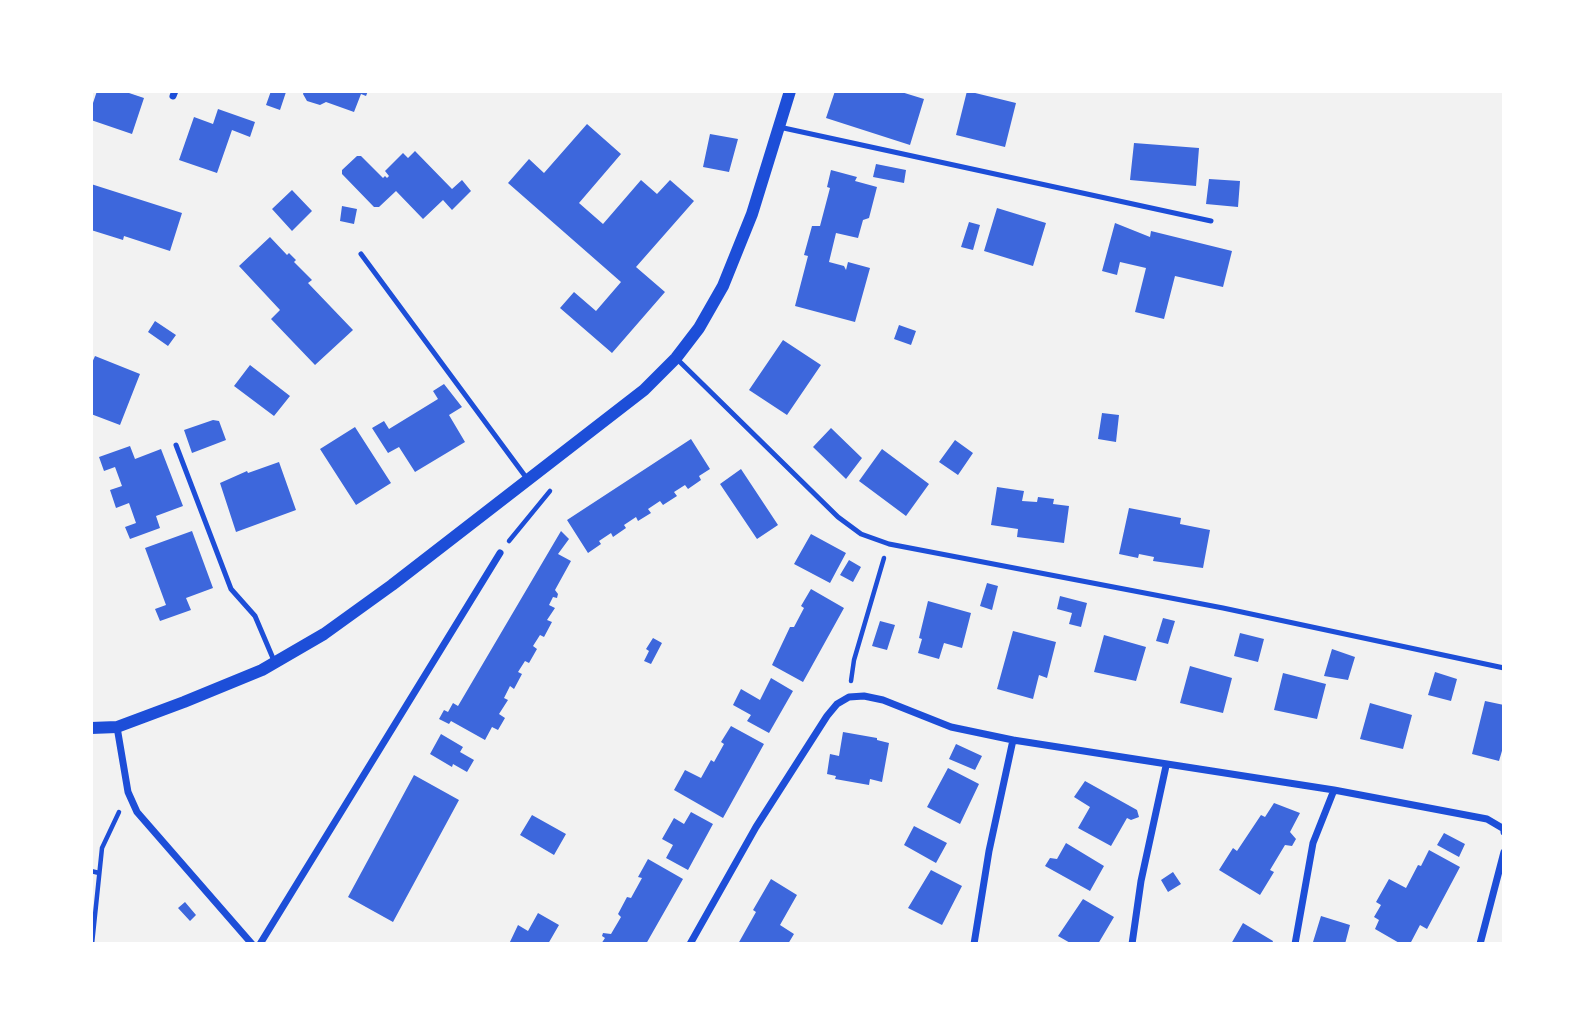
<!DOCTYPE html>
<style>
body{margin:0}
#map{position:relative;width:1595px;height:1035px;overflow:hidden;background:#f2f2f2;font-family:"Fira Sans",sans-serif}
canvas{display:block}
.frame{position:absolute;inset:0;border:93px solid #fff;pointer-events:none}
</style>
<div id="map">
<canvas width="1595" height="1035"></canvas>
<div class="frame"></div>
</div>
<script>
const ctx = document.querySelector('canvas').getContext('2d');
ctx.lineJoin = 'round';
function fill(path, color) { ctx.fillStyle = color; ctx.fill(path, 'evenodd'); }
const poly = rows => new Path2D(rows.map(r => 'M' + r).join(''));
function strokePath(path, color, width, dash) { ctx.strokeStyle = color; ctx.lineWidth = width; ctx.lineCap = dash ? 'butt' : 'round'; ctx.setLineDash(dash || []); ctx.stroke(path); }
fill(poly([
 [97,91,123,91,144,98,132,134,91,120,91,109],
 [271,91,286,92,280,110,266,105],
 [304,91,368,91,366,96,361,94,354,112,326,102,320,105,307,101,303,94],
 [835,91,898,91,924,99,910,145,826,118],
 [967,91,1016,103,1005,147,956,135],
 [218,109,255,122,250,137,232,130,217,173,179,160,194,117,213,124],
 [587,124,621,154,579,203,603,224,641,180,657,194,670,180,694,201,636,267,665,292,612,353,560,308,574,292,596,311,621,282,508,183,529,159,544,173],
 [710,134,738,139,729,172,703,167],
 [1134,143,1199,148,1196,186,1130,180],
 [415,151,452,189,462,180,471,191,452,210,443,200,423,219,396,191,379,207,374,207,342,174,342,170,357,156,361,156,383,178,385,176,387,178,389,176,385,171,403,153,408,158],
 [876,164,906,170,904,183,873,177],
 [831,170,857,177,855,181,877,187,869,218,863,220,858,238,836,233,829,262,844,266,846,270,848,262,870,268,855,322,795,306,808,256,804,255,812,226,820,226,830,188,827,187],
 [1209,179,1240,181,1238,207,1206,204],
 [91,184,182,213,170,251,124,236,123,240,91,230],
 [292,190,312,211,292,231,272,209],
 [342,206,357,209,354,224,340,221],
 [997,208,1046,223,1033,266,984,251],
 [969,222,980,225,973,250,961,247],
 [1115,223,1150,237,1151,231,1232,251,1223,287,1175,276,1164,319,1135,312,1146,268,1120,262,1117,275,1102,271],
 [270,237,287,255,289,253,296,260,294,262,312,280,308,283,353,330,315,365,271,319,280,310,239,266],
 [155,321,176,335,168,346,148,332],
 [899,325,916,331,911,345,894,339],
 [783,340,821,365,787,415,749,390],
 [95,356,140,374,120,425,91,414,91,365],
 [250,365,290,396,274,416,234,386],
 [444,384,462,407,449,415,465,442,415,472,399,447,388,453,372,428,384,421,389,429,438,399,433,391],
 [1102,413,1119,415,1116,442,1098,439],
 [213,420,219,421,226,440,192,453,184,430],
 [355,427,391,483,356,505,320,449],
 [831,428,862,458,846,479,813,447],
 [691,439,710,469,699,476,701,480,688,489,685,485,674,492,677,496,663,505,660,501,648,509,651,513,638,521,636,517,624,525,626,528,613,537,611,533,599,541,601,544,588,553,567,520],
 [955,440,973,453,958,475,939,462],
 [130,446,135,459,161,449,183,506,156,516,160,528,130,539,125,527,136,523,129,503,116,508,110,490,122,486,115,467,104,471,99,457],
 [882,449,929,484,906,516,859,481],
 [279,462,296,510,236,532,220,483,247,471,248,473],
 [741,469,778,525,757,539,720,484],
 [997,487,1024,491,1022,501,1037,502,1038,497,1054,499,1053,504,1069,506,1064,543,1017,537,1018,529,991,525],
 [1129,508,1181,518,1180,524,1210,530,1203,568,1153,561,1154,557,1139,554,1138,558,1119,554],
 [192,531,213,588,186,598,191,610,160,621,155,609,166,605,145,548],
 [561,531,569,539,558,554,571,561,555,590,558,594,557,598,553,597,549,605,555,608,547,620,552,622,544,637,540,635,533,646,537,649,529,663,525,661,518,672,522,674,514,689,510,686,504,698,508,700,499,714,505,718,498,730,492,727,485,740,451,721,449,724,439,719,444,710,448,712,453,703,458,706],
 [811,534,846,553,830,583,794,564],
 [849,560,861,567,853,582,840,575],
 [987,583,998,586,992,610,980,606],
 [811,589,844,608,803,682,772,665,790,627,794,627,804,608,801,606],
 [1060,596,1087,603,1081,627,1069,624,1072,613,1057,609],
 [928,601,971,613,962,648,944,643,939,659,918,653,922,639,919,638],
 [1163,618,1175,621,1168,644,1156,641],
 [880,621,895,625,887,650,872,646],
 [1013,631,1056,642,1047,678,1039,675,1033,699,997,689],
 [1240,633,1264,639,1258,662,1234,656],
 [1104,635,1146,647,1136,681,1094,672],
 [653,638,662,643,651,664,644,661,649,651,646,649],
 [1332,649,1355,657,1348,680,1324,676],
 [1190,666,1232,678,1223,713,1180,703],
 [1435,672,1457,679,1451,701,1428,695],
 [1283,673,1326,684,1317,719,1274,710],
 [771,678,793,691,769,733,747,721,751,715,733,705,741,689,760,700],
 [1485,701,1504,705,1504,744,1499,761,1472,754],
 [1370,703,1412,715,1403,749,1360,739],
 [731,726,764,744,723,818,674,790,685,770,701,778,711,760,714,762,724,744,721,742],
 [843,732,877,738,877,740,889,743,882,782,870,779,869,785,835,779,836,776,827,774,830,754,839,756],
 [441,734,463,747,460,752,474,760,467,772,453,764,452,767,430,754],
 [956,744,982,756,975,770,949,759],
 [948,768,979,784,960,824,927,807],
 [414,775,459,800,393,922,348,897],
 [1085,781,1137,810,1139,817,1131,820,1127,818,1111,846,1078,828,1090,807,1074,797],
 [1274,803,1300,813,1290,832,1296,839,1292,846,1285,845,1270,870,1274,872,1260,895,1219,870,1233,848,1237,851,1261,815,1265,817],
 [691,812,713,824,688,870,666,858,673,845,662,839,674,818,684,824],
 [532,815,566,834,554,855,520,835],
 [914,826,947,843,936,863,904,845],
 [1444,833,1465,844,1459,857,1437,845],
 [1066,843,1104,866,1090,891,1045,866,1050,858,1057,859],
 [1429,850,1460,867,1427,929,1420,925,1410,944,1401,944,1375,929,1379,920,1374,917,1381,905,1376,902,1389,879,1406,888,1418,865,1421,866],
 [648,859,683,879,646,944,601,944,605,938,602,936,603,933,611,934,621,917,618,914,627,897,631,898,642,878,638,877],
 [931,870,962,886,942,925,908,908],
 [1173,872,1181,884,1168,892,1161,880],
 [771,879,797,895,780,925,794,934,788,944,738,944,756,912,753,910],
 [1083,899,1114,917,1098,944,1072,944,1058,936],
 [185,902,196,915,190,921,178,908],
 [538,913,559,925,548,944,509,944,518,925,528,931],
 [1321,916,1350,925,1345,944,1313,942],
 [1243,923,1273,941,1272,944,1231,944]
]), '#3d67dc');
strokePath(poly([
 [509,541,550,491],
 [851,681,854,660,884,558],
 [91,871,99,873],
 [92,944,102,848,119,812]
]), '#1d4ed8', 4.5);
strokePath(poly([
 [779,127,1211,221],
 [361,254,528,480],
 [676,358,838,517,861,534,889,544,1223,608,1504,668],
 [176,445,231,589,255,616,275,663]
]), '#1d4ed8', 5);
strokePath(poly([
 [173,96,175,91],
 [117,727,128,792,137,812,252,944],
 [260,944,500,553],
 [690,944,756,827,827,716,837,704,849,697,864,696,883,700,951,727,1013,740,1334,790,1487,819,1504,829,1504,832],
 [974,944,989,851,1013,740],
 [1132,944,1141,881,1166,766],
 [1295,944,1313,843,1334,790],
 [1480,944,1504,852]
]), '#1d4ed8', 7);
strokePath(poly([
 [91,728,117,727,184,702,262,670,324,634,392,585,644,390,676,358,699,328,723,286,752,214,790,91]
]), '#1d4ed8', 12);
</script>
